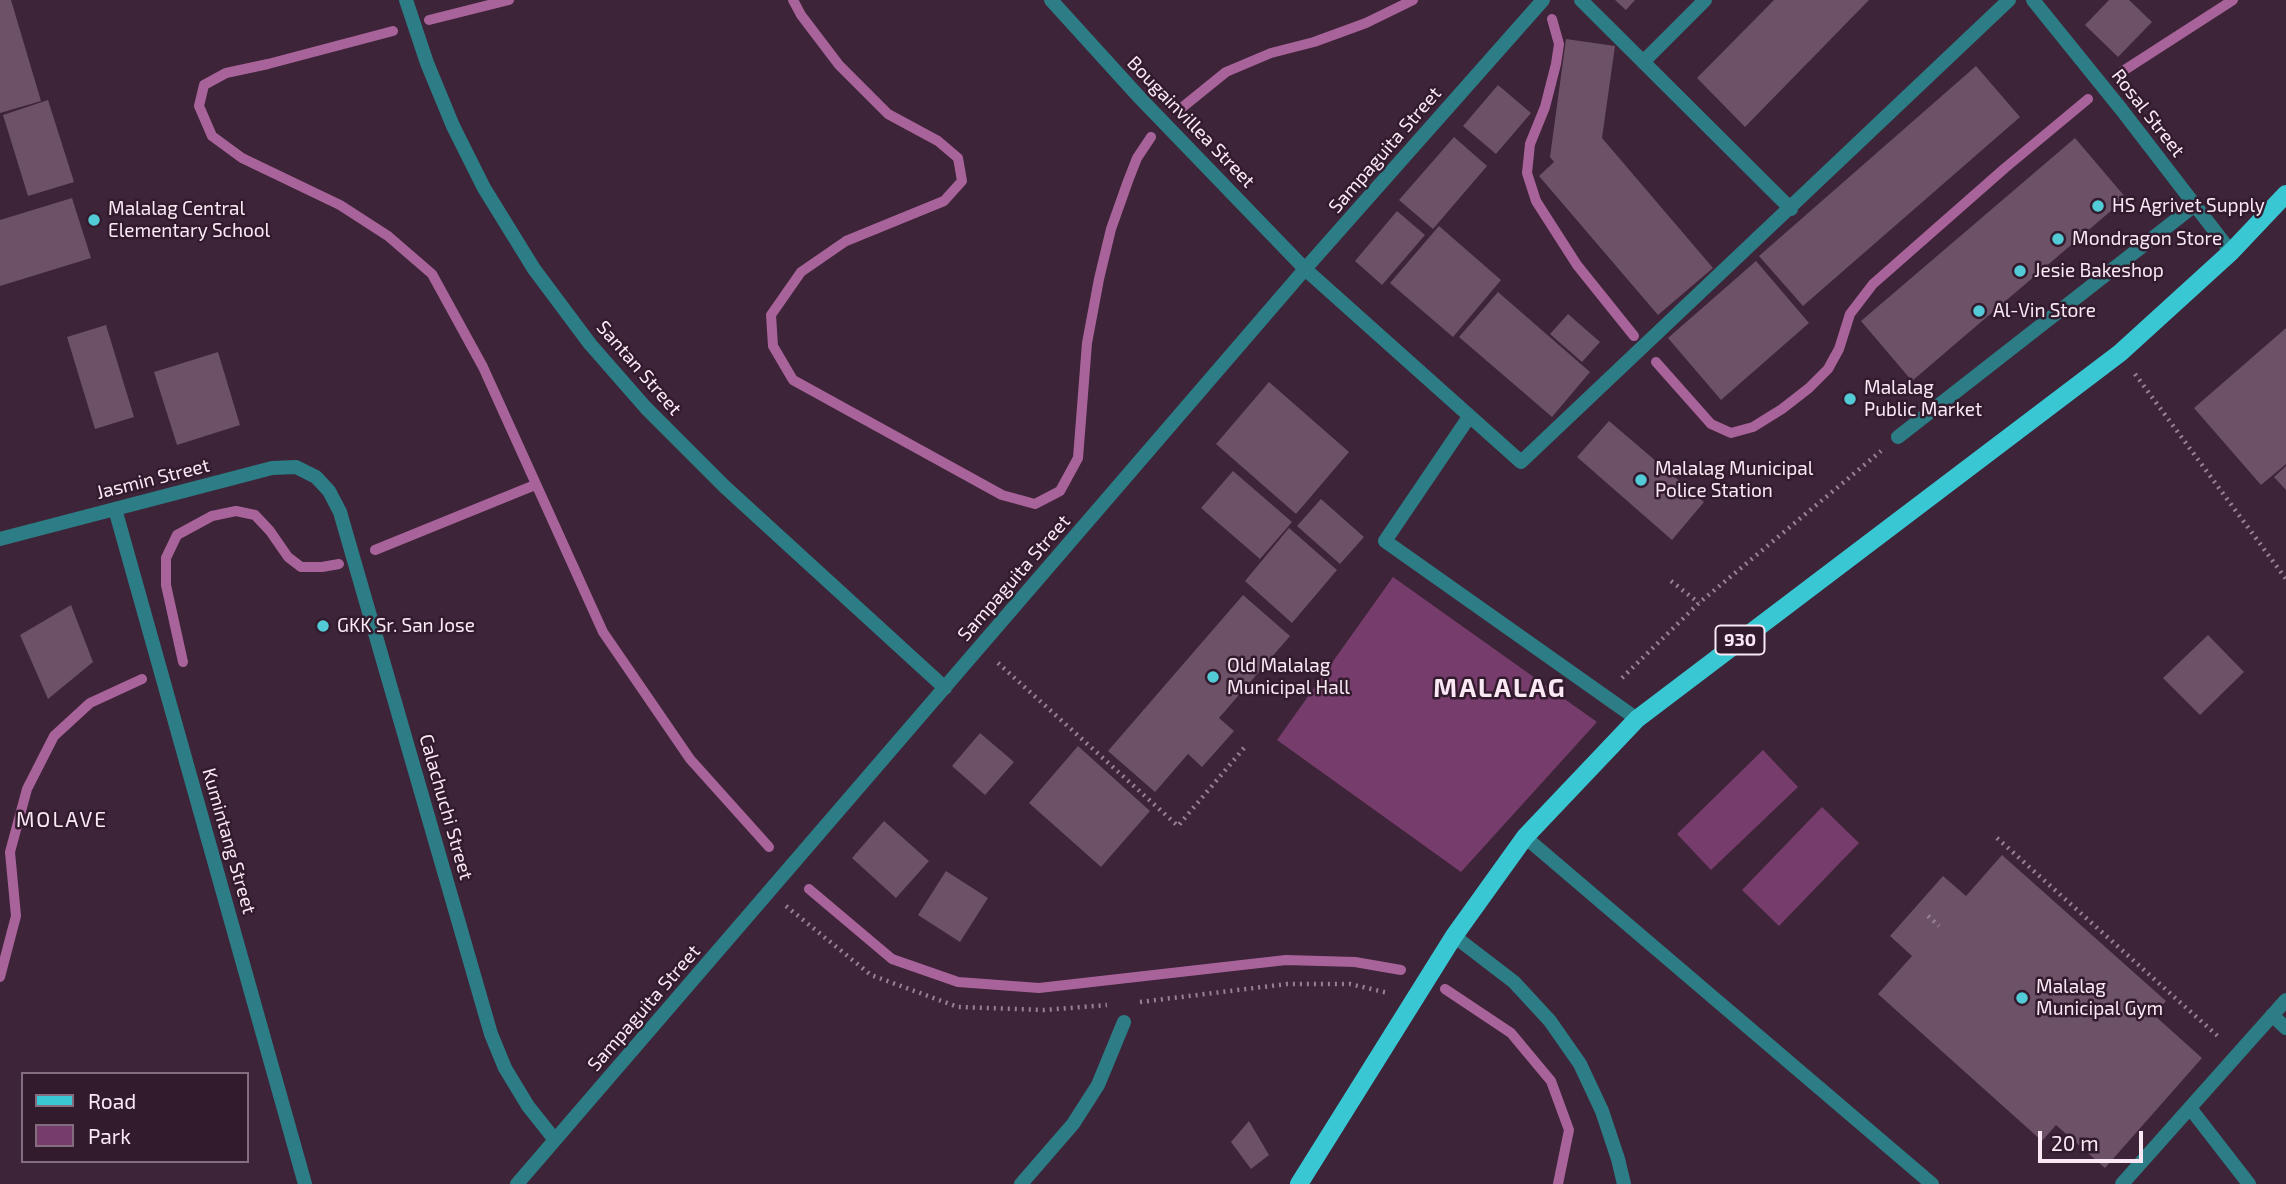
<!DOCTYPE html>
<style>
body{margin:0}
#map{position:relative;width:2286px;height:1184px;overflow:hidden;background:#3e2438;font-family:"Exo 2",sans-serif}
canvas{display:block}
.legend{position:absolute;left:21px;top:1072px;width:228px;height:91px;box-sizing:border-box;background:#331b2e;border:2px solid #836d7e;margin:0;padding:9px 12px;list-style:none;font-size:21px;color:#fae9f5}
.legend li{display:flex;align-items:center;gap:14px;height:35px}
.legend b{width:35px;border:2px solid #836d7e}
.scale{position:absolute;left:2038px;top:1131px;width:105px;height:32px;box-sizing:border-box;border:4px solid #fae9f5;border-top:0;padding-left:9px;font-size:21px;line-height:24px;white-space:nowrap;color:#fae9f5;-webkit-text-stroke:5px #331b2e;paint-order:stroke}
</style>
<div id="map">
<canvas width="2286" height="1184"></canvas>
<ul class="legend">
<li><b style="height:9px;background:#39c7d3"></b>Road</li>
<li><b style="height:19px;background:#763c6b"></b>Park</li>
</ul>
<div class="scale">20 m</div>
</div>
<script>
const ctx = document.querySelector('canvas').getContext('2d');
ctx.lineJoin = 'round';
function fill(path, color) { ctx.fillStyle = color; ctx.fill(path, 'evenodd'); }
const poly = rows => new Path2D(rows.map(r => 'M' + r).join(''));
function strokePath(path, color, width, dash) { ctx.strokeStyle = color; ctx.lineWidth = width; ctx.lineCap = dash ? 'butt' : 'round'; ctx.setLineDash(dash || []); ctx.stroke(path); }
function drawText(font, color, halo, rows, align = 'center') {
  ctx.font = font + ' "Exo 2",sans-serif'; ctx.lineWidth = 5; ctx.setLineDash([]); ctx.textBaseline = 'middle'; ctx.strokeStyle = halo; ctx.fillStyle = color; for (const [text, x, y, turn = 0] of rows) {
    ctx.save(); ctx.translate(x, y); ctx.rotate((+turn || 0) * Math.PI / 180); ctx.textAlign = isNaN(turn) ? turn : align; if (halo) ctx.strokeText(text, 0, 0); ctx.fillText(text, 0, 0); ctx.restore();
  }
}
fill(poly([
 [1393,577,1597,722,1461,872,1277,740],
 [1763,750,1798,787,1711,870,1677,834],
 [1822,807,1859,843,1779,926,1742,890]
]), '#763c6b');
strokePath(poly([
 [793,0,801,15,839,65,888,114,938,141,958,158,962,181,944,201,846,241,801,272,771,315,773,346,793,380,1002,495,1035,504,1060,491,1078,458,1087,343,1099,279,1111,229,1128,181,1137,158,1151,137],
 [1552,19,1559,44,1556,64,1545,107,1530,144,1527,173,1536,201,1577,265,1634,336],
 [429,20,509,0],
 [393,31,268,64,226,73,204,85,199,106,212,136,242,158,340,205,388,236,432,274,483,367,603,632,690,759,769,847],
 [2123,71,2233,0],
 [1179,110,1226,72,1271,53,1314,42,1366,23,1413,0],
 [1656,362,1711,424,1731,433,1753,427,1782,409,1809,388,1828,369,1839,349,1850,314,1873,284,2005,168,2088,99],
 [375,550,535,485],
 [183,662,166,585,166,558,177,535,212,516,236,511,255,515,270,531,288,557,301,567,322,567,339,564],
 [809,889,892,959,958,982,1039,988,1286,960,1355,962,1401,970],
 [0,977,16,916,10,852,27,789,54,736,90,703,142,679],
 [1445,989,1511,1033,1551,1081,1569,1130,1558,1184]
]), '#a8649a', 10);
fill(poly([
 [0,0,11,0,41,101,0,113],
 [1615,0,1635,0,1626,10],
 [1774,0,1869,0,1745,127,1697,78],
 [2109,0,2129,0,2152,22,2118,57,2085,25],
 [1566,39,1615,46,1602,138,1713,268,1658,315,1539,176,1554,162,1550,157],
 [1976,66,2020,117,1803,306,1759,256],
 [1498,85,1531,113,1496,154,1463,126],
 [48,100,74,182,28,196,3,115],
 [1454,137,1487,166,1433,229,1399,200],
 [2075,138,2126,198,1912,381,1861,321],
 [72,198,91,258,0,286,0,220],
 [1397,211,1425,235,1382,285,1355,261],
 [1439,226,1501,280,1453,337,1390,283],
 [1756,261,1809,323,1721,400,1668,338],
 [1498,292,1590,372,1552,417,1459,337],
 [1568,314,1600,342,1582,362,1550,334],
 [106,325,134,417,95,429,67,337],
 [2286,328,2286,464,2261,485,2194,408],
 [218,352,240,425,177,445,154,372],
 [1269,382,1349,452,1296,514,1216,444],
 [1609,421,1704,502,1672,540,1577,457],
 [2286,466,2286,490,2274,477],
 [1233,471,1292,522,1260,559,1201,508],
 [1321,499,1364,537,1340,564,1297,526],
 [1289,528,1337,570,1292,623,1245,581],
 [1243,595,1290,636,1219,718,1234,731,1202,767,1188,754,1155,792,1108,751],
 [71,605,93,662,48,699,20,635],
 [2208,635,2244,672,2200,715,2163,678],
 [980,733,1014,762,985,795,952,766],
 [1078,746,1150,811,1101,867,1029,803],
 [884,821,929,861,896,898,852,858],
 [2002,855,2166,1001,2154,1015,2202,1058,2105,1168,2056,1125,2042,1141,1878,994,1912,956,1890,936,1943,876,1966,896],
 [946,871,988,898,960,942,918,915],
 [1249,1121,1269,1155,1251,1169,1231,1142]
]), '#6d5167');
strokePath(poly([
 [2135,374,2286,579],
 [1671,581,1699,603],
 [998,663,1178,826,1244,748],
 [1622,678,1699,603,1881,451],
 [1997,838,2221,1039],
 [786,906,871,975,958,1007,1044,1010,1107,1005],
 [1928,916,1939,926],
 [1140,1002,1287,984,1350,984,1388,993]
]), '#988292', 4.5, [2, 5]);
strokePath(poly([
 [1581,0,1791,209],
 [1643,62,1705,0],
 [1305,269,1521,462,2009,0],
 [1469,417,1385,541,1637,719],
 [1898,437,2195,205]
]), '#2c7d85', 14);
strokePath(poly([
 [406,0,427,63,453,126,484,188,534,269,590,344,646,408,725,487,945,688],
 [1051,0,1140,98,1305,269],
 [2033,0,2121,109,2231,252],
 [115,509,305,1184],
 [0,539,272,468,296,467,316,477,329,491,340,512,491,1034,505,1068,528,1106,555,1140],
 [1525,837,1932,1184],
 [1454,936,1514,982,1550,1021,1580,1064,1602,1111,1618,1159,1624,1184],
 [2272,1015,2286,1028],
 [2190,1108,2249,1184],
 [517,1184,1305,269,1543,0],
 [1021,1184,1073,1124,1098,1085,1124,1022],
 [2122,1184,2286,1000]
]), '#2c7d85', 14);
strokePath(poly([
 [1299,1184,1454,936,1525,837,1637,719,2120,353,2231,252,2286,194]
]), '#39c7d3', 18);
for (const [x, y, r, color] of [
 [2098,206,7,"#52cbd7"],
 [94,220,7,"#52cbd7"],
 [2058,239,7,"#52cbd7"],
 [2020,271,7,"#52cbd7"],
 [1979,311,7,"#52cbd7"],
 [1850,399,7,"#52cbd7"],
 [1641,480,7,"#52cbd7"],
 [323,626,7,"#52cbd7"],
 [1213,677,7,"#52cbd7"],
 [2022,998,7,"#52cbd7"]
]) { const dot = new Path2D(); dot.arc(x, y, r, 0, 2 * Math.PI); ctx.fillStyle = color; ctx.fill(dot); strokePath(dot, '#331b2e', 2.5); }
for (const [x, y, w] of [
 [1740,640,49]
]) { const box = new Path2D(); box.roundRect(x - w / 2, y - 14.5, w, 29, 5); ctx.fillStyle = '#331b2e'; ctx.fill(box); strokePath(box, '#fae9f5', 2); }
drawText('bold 18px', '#fae9f5', null, [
 ["930",1740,640]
]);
drawText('19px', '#fae9f5', '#331b2e', [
 ["Rosal Street",2148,113,52],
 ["Bougainvillea Street",1191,122,46],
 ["Sampaguita Street",1385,150,-49],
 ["Santan Street",639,368,49],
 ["Jasmin Street",153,479,-14],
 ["Sampaguita Street",1014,578,-49],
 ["Calachuchi Street",446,807,74],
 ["Kumintang Street",229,841,74],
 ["Sampaguita Street",644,1008,-49]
]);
drawText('19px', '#fae9f5', '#331b2e', [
 ["HS Agrivet Supply",2112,206],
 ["Malalag Central",108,209],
 ["Elementary School",108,231],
 ["Mondragon Store",2072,239],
 ["Jesie Bakeshop",2034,271],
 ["Al-Vin Store",1993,311],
 ["Malalag",1864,388],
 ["Public Market",1864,410],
 ["Malalag Municipal",1655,469],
 ["Police Station",1655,491],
 ["GKK Sr. San Jose",337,626],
 ["Old Malalag",1227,666],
 ["Municipal Hall",1227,688],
 ["Malalag",2036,987],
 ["Municipal Gym",2036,1009]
], 'left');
ctx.letterSpacing = '2px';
drawText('21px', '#fae9f5', '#331b2e', [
 ["MOLAVE",62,820]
]);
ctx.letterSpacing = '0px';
ctx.letterSpacing = '2px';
drawText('bold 26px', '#fae9f5', '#331b2e', [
 ["MALALAG",1500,688]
]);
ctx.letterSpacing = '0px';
</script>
